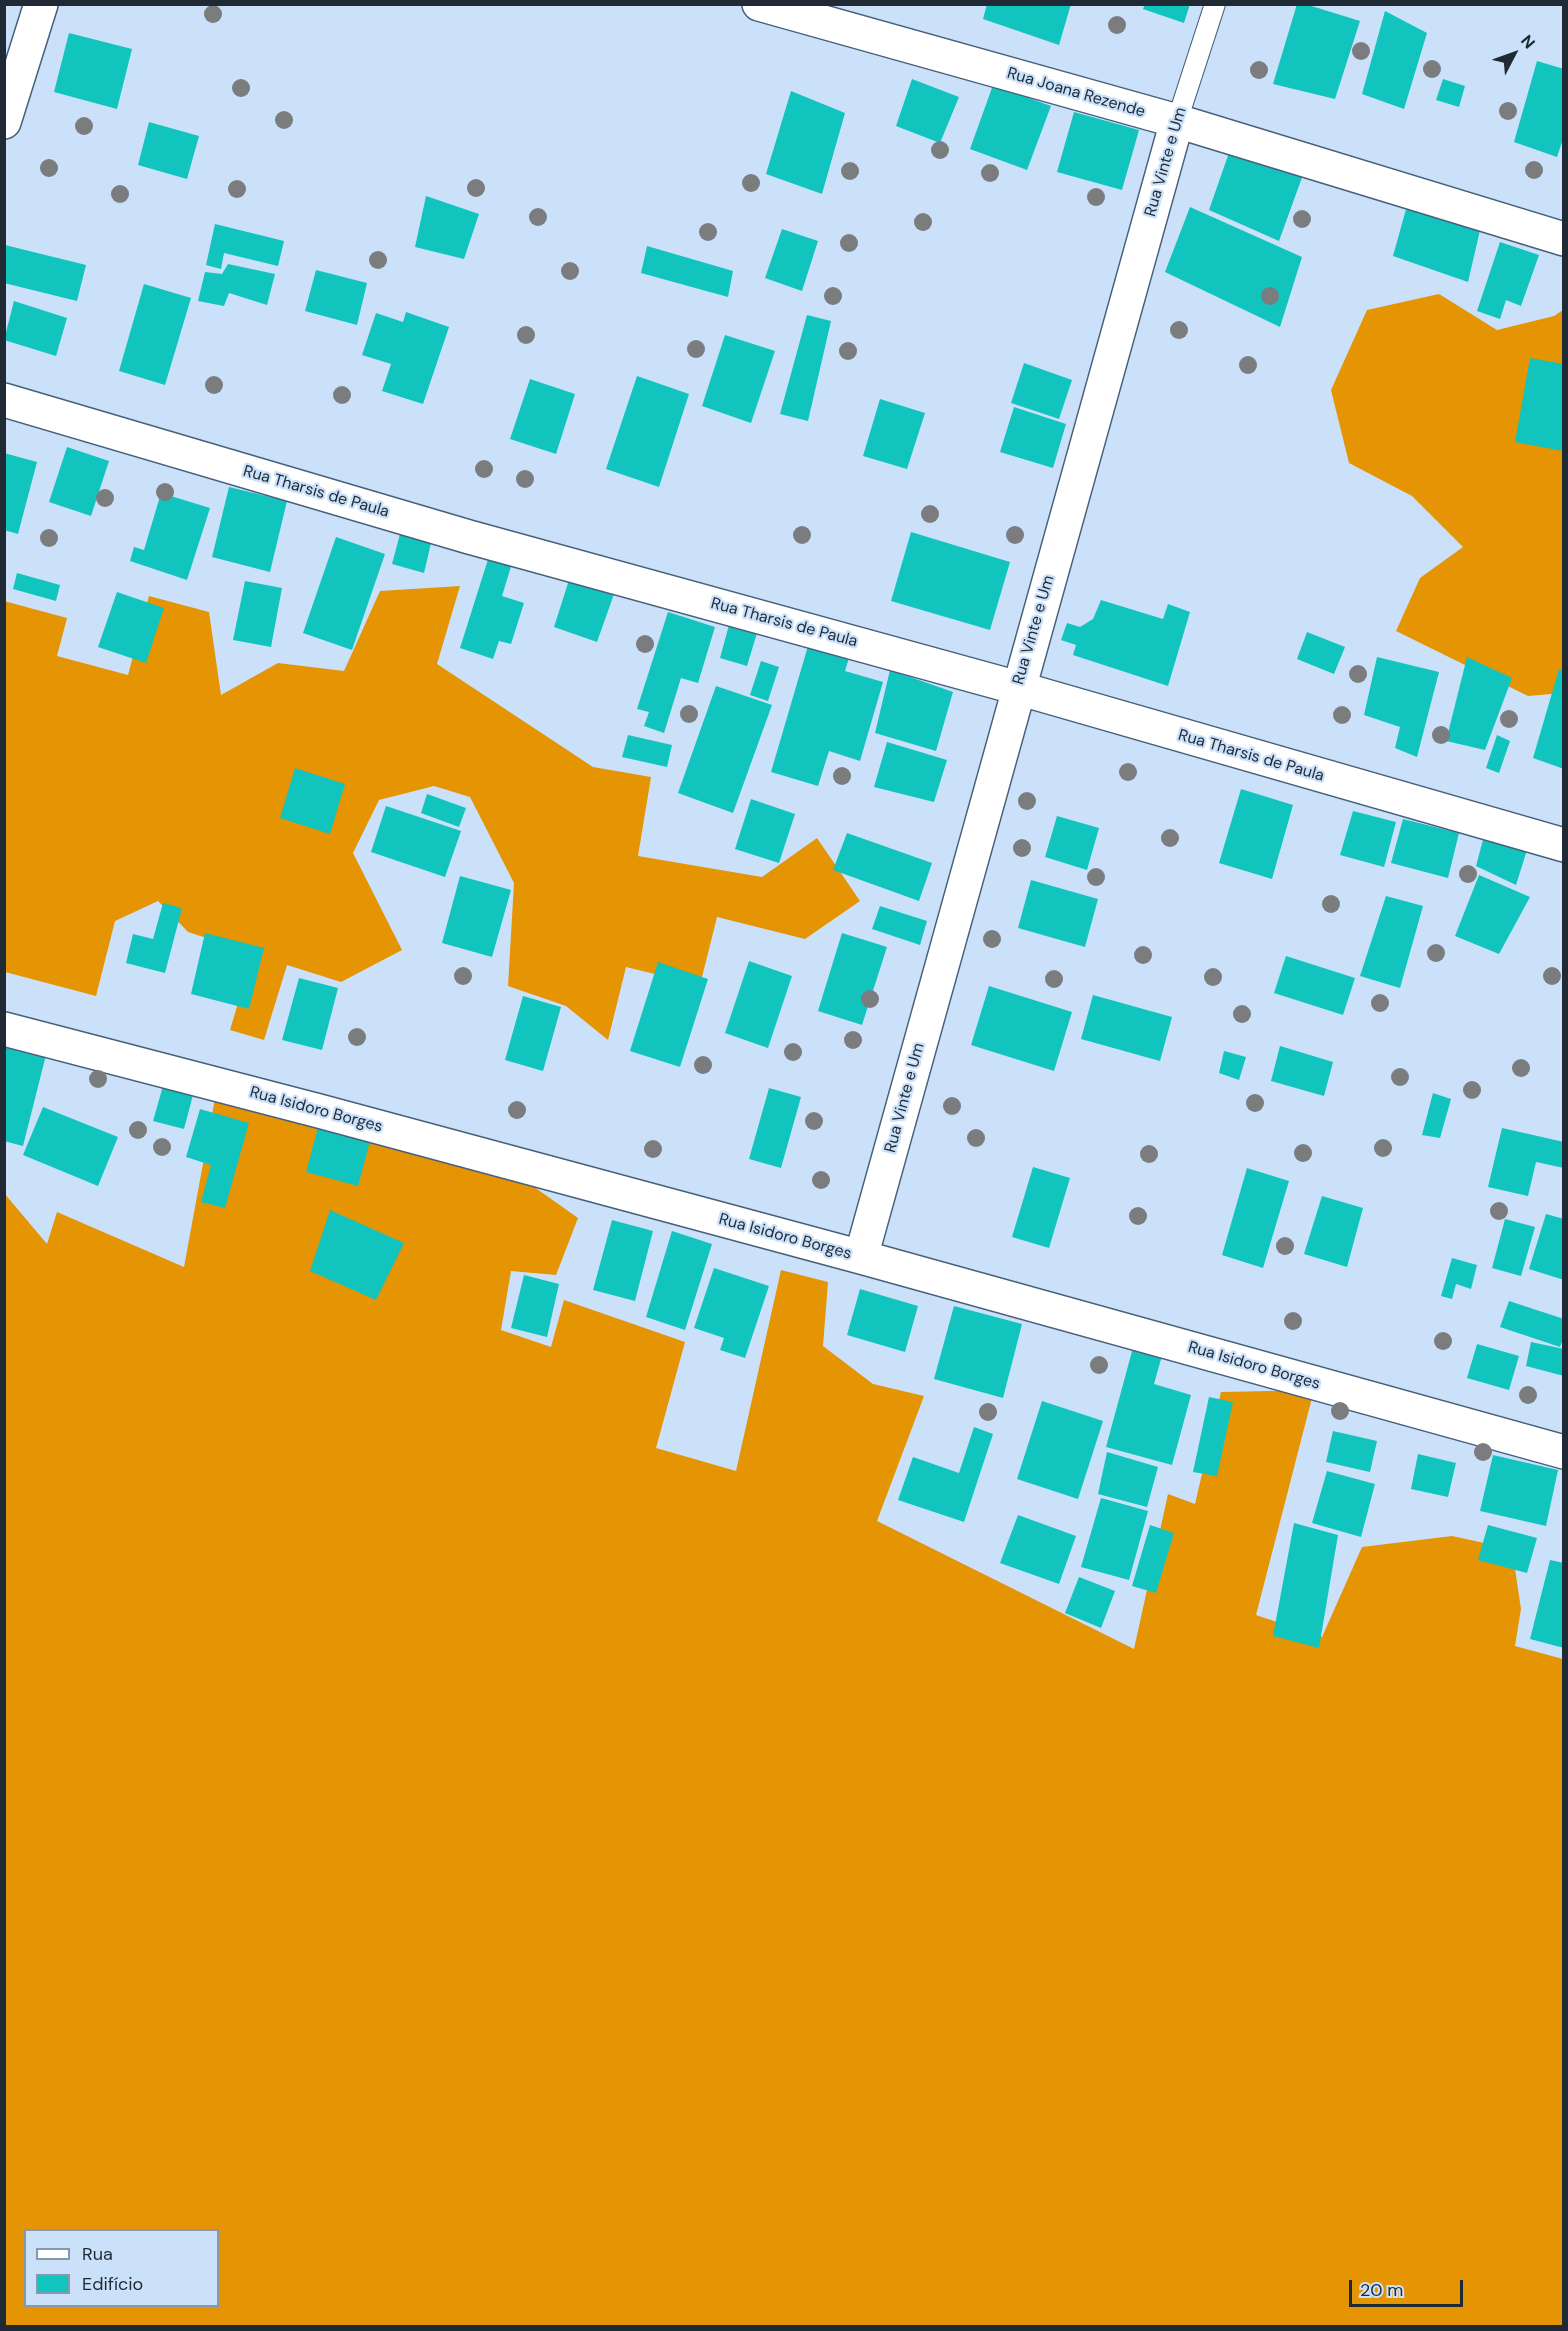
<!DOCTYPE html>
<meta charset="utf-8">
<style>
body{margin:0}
#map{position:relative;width:1568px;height:2331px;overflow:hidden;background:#cbe1fa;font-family:"DM Sans",sans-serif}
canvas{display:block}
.frame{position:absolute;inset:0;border:6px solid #1f2a35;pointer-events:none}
.legend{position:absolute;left:24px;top:2229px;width:195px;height:78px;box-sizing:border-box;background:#cbe1fa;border:2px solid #8698ab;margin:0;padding:8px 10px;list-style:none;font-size:18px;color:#1f2a35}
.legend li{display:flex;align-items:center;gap:12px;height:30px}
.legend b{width:30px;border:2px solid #8698ab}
.north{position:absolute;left:1484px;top:24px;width:60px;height:60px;-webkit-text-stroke:4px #cbe1fa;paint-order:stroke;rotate:49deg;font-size:16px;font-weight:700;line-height:24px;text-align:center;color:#1f2a35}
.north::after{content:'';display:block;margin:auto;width:21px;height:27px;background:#1f2a35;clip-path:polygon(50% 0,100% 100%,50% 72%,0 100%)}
.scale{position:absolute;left:1349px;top:2280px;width:114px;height:27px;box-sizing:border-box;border:3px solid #1f2a35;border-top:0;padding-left:8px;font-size:18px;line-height:21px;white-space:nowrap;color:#1f2a35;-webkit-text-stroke:4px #cbe1fa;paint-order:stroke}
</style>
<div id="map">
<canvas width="1568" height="2331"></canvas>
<div class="frame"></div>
<ul class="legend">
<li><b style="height:8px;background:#fff"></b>Rua</li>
<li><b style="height:16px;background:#11c4bd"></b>Edifício</li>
</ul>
<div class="north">N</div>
<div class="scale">20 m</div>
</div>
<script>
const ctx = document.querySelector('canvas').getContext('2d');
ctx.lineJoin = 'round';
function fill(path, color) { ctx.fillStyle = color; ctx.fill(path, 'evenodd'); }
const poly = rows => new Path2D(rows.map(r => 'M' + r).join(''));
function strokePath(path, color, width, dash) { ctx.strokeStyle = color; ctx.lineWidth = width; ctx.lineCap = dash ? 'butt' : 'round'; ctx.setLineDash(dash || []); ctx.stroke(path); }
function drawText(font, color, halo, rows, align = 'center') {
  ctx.font = font + ' "DM Sans",sans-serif'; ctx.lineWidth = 4.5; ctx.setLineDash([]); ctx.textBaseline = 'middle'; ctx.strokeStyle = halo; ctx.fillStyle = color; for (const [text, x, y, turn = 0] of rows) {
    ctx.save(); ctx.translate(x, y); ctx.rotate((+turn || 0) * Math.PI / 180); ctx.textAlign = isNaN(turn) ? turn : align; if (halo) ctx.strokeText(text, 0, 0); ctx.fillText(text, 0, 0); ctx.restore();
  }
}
fill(poly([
 [1439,294,1497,330,1554,316,1563,310,1563,693,1528,696,1396,631,1420,578,1463,547,1412,496,1349,463,1331,390,1367,310],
 [460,586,437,664,593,767,651,777,638,856,762,877,817,838,860,901,805,939,717,917,700,985,626,967,608,1040,566,1006,508,986,514,883,470,797,434,786,379,800,353,853,402,950,341,982,287,965,264,1040,230,1030,253,953,188,932,158,901,115,921,96,996,5,972,4,601,67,618,57,656,128,675,149,596,209,612,221,695,278,663,344,671,380,591],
 [216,1093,530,1184,578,1218,556,1275,511,1271,501,1330,551,1347,564,1300,685,1342,656,1448,736,1471,781,1270,828,1282,823,1346,873,1384,924,1396,877,1521,1134,1649,1168,1494,1195,1504,1221,1392,1314,1390,1256,1615,1322,1637,1362,1547,1452,1536,1512,1549,1521,1609,1515,1646,1563,1659,1563,2326,5,2326,4,1193,47,1244,57,1212,184,1267],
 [26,2230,218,2230,218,2306,26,2306]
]), '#e59404');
fill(poly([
 [987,4,1071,4,1059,45,983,19],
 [1145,4,1190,4,1184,23,1143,9],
 [1297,4,1305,4,1360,21,1335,99,1273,84],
 [1385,11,1427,33,1404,109,1362,94],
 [69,33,132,49,117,109,54,92],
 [1537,61,1564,69,1564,136,1557,157,1514,142],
 [912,79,959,97,940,143,896,126],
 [1443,79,1465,86,1459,107,1436,100],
 [993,85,1051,106,1027,170,970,149],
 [791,91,845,113,822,194,766,174],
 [1074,112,1139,130,1122,190,1057,172],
 [149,122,199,136,187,179,138,165],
 [1231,147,1304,172,1279,241,1209,210],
 [426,196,479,214,464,259,415,247],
 [1408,202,1481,226,1468,282,1393,256],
 [1190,207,1302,257,1280,327,1165,272],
 [215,224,284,241,278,266,224,253,221,269,206,265],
 [782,229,818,241,802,291,765,278],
 [1500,242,1539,255,1521,306,1506,300,1500,319,1477,311],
 [5,245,86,265,77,301,4,283],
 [647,246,733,271,728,297,641,273],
 [228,264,275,274,267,305,229,293,224,306,198,301,205,272,222,274],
 [316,270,367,283,357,325,305,311],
 [144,284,191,298,165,385,119,371],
 [14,301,67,318,56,356,4,340],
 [406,312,449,327,423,404,382,391,391,364,362,355,376,313,403,322],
 [807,315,831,321,808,421,780,414],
 [725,335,775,351,751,423,702,406],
 [1530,358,1564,364,1563,451,1515,442],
 [1024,363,1072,380,1059,419,1011,403],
 [637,376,689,394,659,487,606,469],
 [530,379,575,394,556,454,510,439],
 [880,399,925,413,907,469,863,456],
 [1014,407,1066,424,1053,468,1000,452],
 [67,447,109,461,91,516,49,502],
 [4,453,37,462,18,534,4,530],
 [229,487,287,501,270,572,212,557],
 [161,493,210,508,187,580,130,561,134,547,144,550],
 [911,532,1010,562,990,630,891,601],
 [400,534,431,543,424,573,392,564],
 [336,537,385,554,352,650,303,633],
 [490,553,513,560,502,596,524,603,511,644,499,641,493,659,460,648],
 [17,573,60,585,56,601,13,589],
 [569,580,614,594,597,642,554,627],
 [245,581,282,588,271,647,233,640],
 [117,592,164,608,146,663,98,647],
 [1101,600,1163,619,1168,604,1190,612,1168,686,1073,655,1076,645,1061,640,1067,623,1080,627,1093,619],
 [668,612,715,627,698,683,681,678,664,733,644,726,649,712,637,709],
 [729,625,757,633,747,666,720,658],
 [1307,632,1345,647,1334,674,1297,659],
 [808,646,849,658,845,671,883,682,860,761,829,751,818,786,771,772],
 [1377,657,1439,672,1417,757,1395,748,1400,727,1364,715],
 [1467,657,1512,678,1485,750,1446,741],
 [761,661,779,667,768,701,750,695],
 [1559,669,1564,670,1564,769,1533,758],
 [890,670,953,692,936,751,875,733],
 [716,686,772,705,733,813,678,793],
 [628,735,672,745,667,767,622,757],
 [1497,735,1510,741,1499,773,1486,768],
 [887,742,947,760,934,802,874,787],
 [295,768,345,784,330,834,280,818],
 [1241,789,1293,805,1272,879,1219,863],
 [427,794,466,808,459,827,421,813],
 [751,799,795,814,779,863,735,849],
 [386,806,461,831,445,877,371,852],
 [1353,811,1396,822,1384,867,1340,855],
 [1057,816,1099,828,1087,870,1045,857],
 [1403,819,1459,833,1448,878,1391,863],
 [847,833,932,863,919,901,833,870],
 [1484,836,1527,850,1516,885,1476,866],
 [1479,875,1530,897,1499,954,1455,936],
 [460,876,511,890,492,957,442,943],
 [1031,880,1098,899,1085,947,1018,928],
 [1386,896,1423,906,1400,988,1360,976],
 [163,903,182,908,165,973,126,963,133,934,153,939],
 [880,906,927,921,920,945,872,929],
 [205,933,264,948,249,1009,191,994],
 [842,933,887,947,862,1025,818,1011],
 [1286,956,1355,978,1343,1015,1274,993],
 [749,961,792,976,768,1048,725,1033],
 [658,962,708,979,680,1067,630,1051],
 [299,978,338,988,322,1050,282,1040],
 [989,986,1072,1012,1054,1071,971,1045],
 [1093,995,1172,1017,1160,1061,1081,1039],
 [523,996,561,1007,543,1071,505,1060],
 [4,1035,48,1047,23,1146,4,1141],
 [1280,1046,1333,1062,1324,1096,1271,1081],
 [1224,1051,1246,1057,1239,1080,1219,1073],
 [163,1086,193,1095,184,1129,153,1121],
 [769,1088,801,1097,781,1168,749,1159],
 [1433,1093,1451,1099,1440,1138,1422,1135],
 [43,1107,118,1137,98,1186,23,1155],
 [200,1109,249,1123,225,1208,201,1202,211,1165,186,1157],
 [320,1120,372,1134,358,1186,306,1172],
 [1502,1128,1564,1142,1564,1168,1536,1162,1528,1196,1488,1187],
 [1033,1167,1070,1178,1049,1248,1012,1237],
 [1247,1168,1289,1181,1263,1268,1222,1255],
 [1322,1196,1363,1208,1347,1267,1304,1254],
 [330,1210,404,1243,376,1300,310,1271],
 [1546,1214,1564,1219,1564,1280,1529,1269],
 [1505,1219,1535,1227,1521,1276,1492,1268],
 [612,1220,653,1231,635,1301,593,1290],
 [672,1231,712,1244,685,1330,646,1317],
 [1452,1258,1477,1265,1471,1289,1456,1284,1452,1299,1441,1296],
 [714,1268,769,1286,745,1358,720,1350,724,1338,694,1328],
 [524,1275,559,1284,547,1337,511,1328],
 [860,1289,918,1306,905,1352,847,1335],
 [1509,1301,1564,1319,1564,1336,1560,1347,1500,1327],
 [954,1306,1022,1324,1003,1398,934,1379],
 [1531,1342,1564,1349,1564,1376,1526,1366],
 [1134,1344,1163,1352,1154,1384,1191,1395,1172,1465,1106,1447],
 [1477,1344,1519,1356,1509,1390,1467,1378],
 [1209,1397,1233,1402,1217,1476,1193,1472],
 [1042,1401,1103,1421,1078,1499,1017,1479],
 [974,1427,993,1434,964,1522,898,1500,913,1457,959,1473],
 [1333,1431,1377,1441,1370,1472,1326,1462],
 [1107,1452,1158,1467,1147,1507,1098,1494],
 [1418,1454,1456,1463,1448,1497,1411,1489],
 [1493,1455,1558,1470,1546,1526,1480,1511],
 [1327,1471,1375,1484,1361,1537,1312,1523],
 [1101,1498,1148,1511,1129,1580,1081,1567],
 [1018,1515,1076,1536,1059,1584,1000,1563],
 [1294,1523,1338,1535,1319,1648,1273,1636],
 [1150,1525,1174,1533,1156,1593,1132,1586],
 [1488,1525,1537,1538,1527,1573,1478,1560],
 [1550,1560,1564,1563,1564,1648,1530,1639],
 [1079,1577,1115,1591,1101,1628,1065,1613]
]), '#11c4bd');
const service = poly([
 [1177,121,1215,4]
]);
const minor = poly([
 [759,4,1177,121,1564,239],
 [4,122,41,4],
 [4,400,469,537,1018,688,1564,845],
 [4,1029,319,1111,861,1257,1564,1452],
 [861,1257,1177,121]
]);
strokePath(service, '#47607a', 22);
strokePath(minor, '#47607a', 36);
strokePath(service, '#fff', 20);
strokePath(minor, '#fff', 33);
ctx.fillStyle = '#7b7c7e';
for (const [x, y] of [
 [213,14],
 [1117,25],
 [1361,51],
 [1432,69],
 [1259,70],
 [241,88],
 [1508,111],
 [284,120],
 [84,126],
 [940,150],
 [49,168],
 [1534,170],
 [850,171],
 [990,173],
 [751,183],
 [476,188],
 [237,189],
 [120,194],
 [1096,197],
 [538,217],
 [1302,219],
 [923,222],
 [708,232],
 [849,243],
 [378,260],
 [570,271],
 [833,296],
 [1270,296],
 [1179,330],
 [526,335],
 [696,349],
 [848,351],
 [1248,365],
 [214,385],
 [342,395],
 [484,469],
 [525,479],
 [165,492],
 [105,498],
 [930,514],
 [802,535],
 [1015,535],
 [49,538],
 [645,644],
 [1358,674],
 [689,714],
 [1342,715],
 [1509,719],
 [1441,735],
 [1128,772],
 [842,776],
 [1027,801],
 [1170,838],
 [1022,848],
 [1468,874],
 [1096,877],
 [1331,904],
 [992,939],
 [1436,953],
 [1143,955],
 [463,976],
 [1552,976],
 [1213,977],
 [1054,979],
 [870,999],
 [1380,1003],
 [1242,1014],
 [357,1037],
 [853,1040],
 [793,1052],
 [703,1065],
 [1521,1068],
 [1400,1077],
 [98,1079],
 [1472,1090],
 [1255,1103],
 [952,1106],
 [517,1110],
 [814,1121],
 [138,1130],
 [976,1138],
 [162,1147],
 [1383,1148],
 [653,1149],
 [1303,1153],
 [1149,1154],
 [821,1180],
 [1499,1211],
 [1138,1216],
 [1285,1246],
 [1293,1321],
 [1443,1341],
 [1099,1365],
 [1528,1395],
 [1340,1411],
 [988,1412],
 [1483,1452]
]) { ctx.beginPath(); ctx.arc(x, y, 9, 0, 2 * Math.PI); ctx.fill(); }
drawText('16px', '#1f2a35', '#cbe1fa', [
 ["Rua Joana Rezende",1076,93,16],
 ["Rua Vinte e Um",1166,162,-74],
 ["Rua Tharsis de Paula",316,492,16],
 ["Rua Tharsis de Paula",784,623,15],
 ["Rua Vinte e Um",1034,630,-74],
 ["Rua Tharsis de Paula",1251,756,16],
 ["Rua Vinte e Um",905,1098,-75],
 ["Rua Isidoro Borges",316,1110,15],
 ["Rua Isidoro Borges",785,1237,15],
 ["Rua Isidoro Borges",1254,1366,16]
]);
</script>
